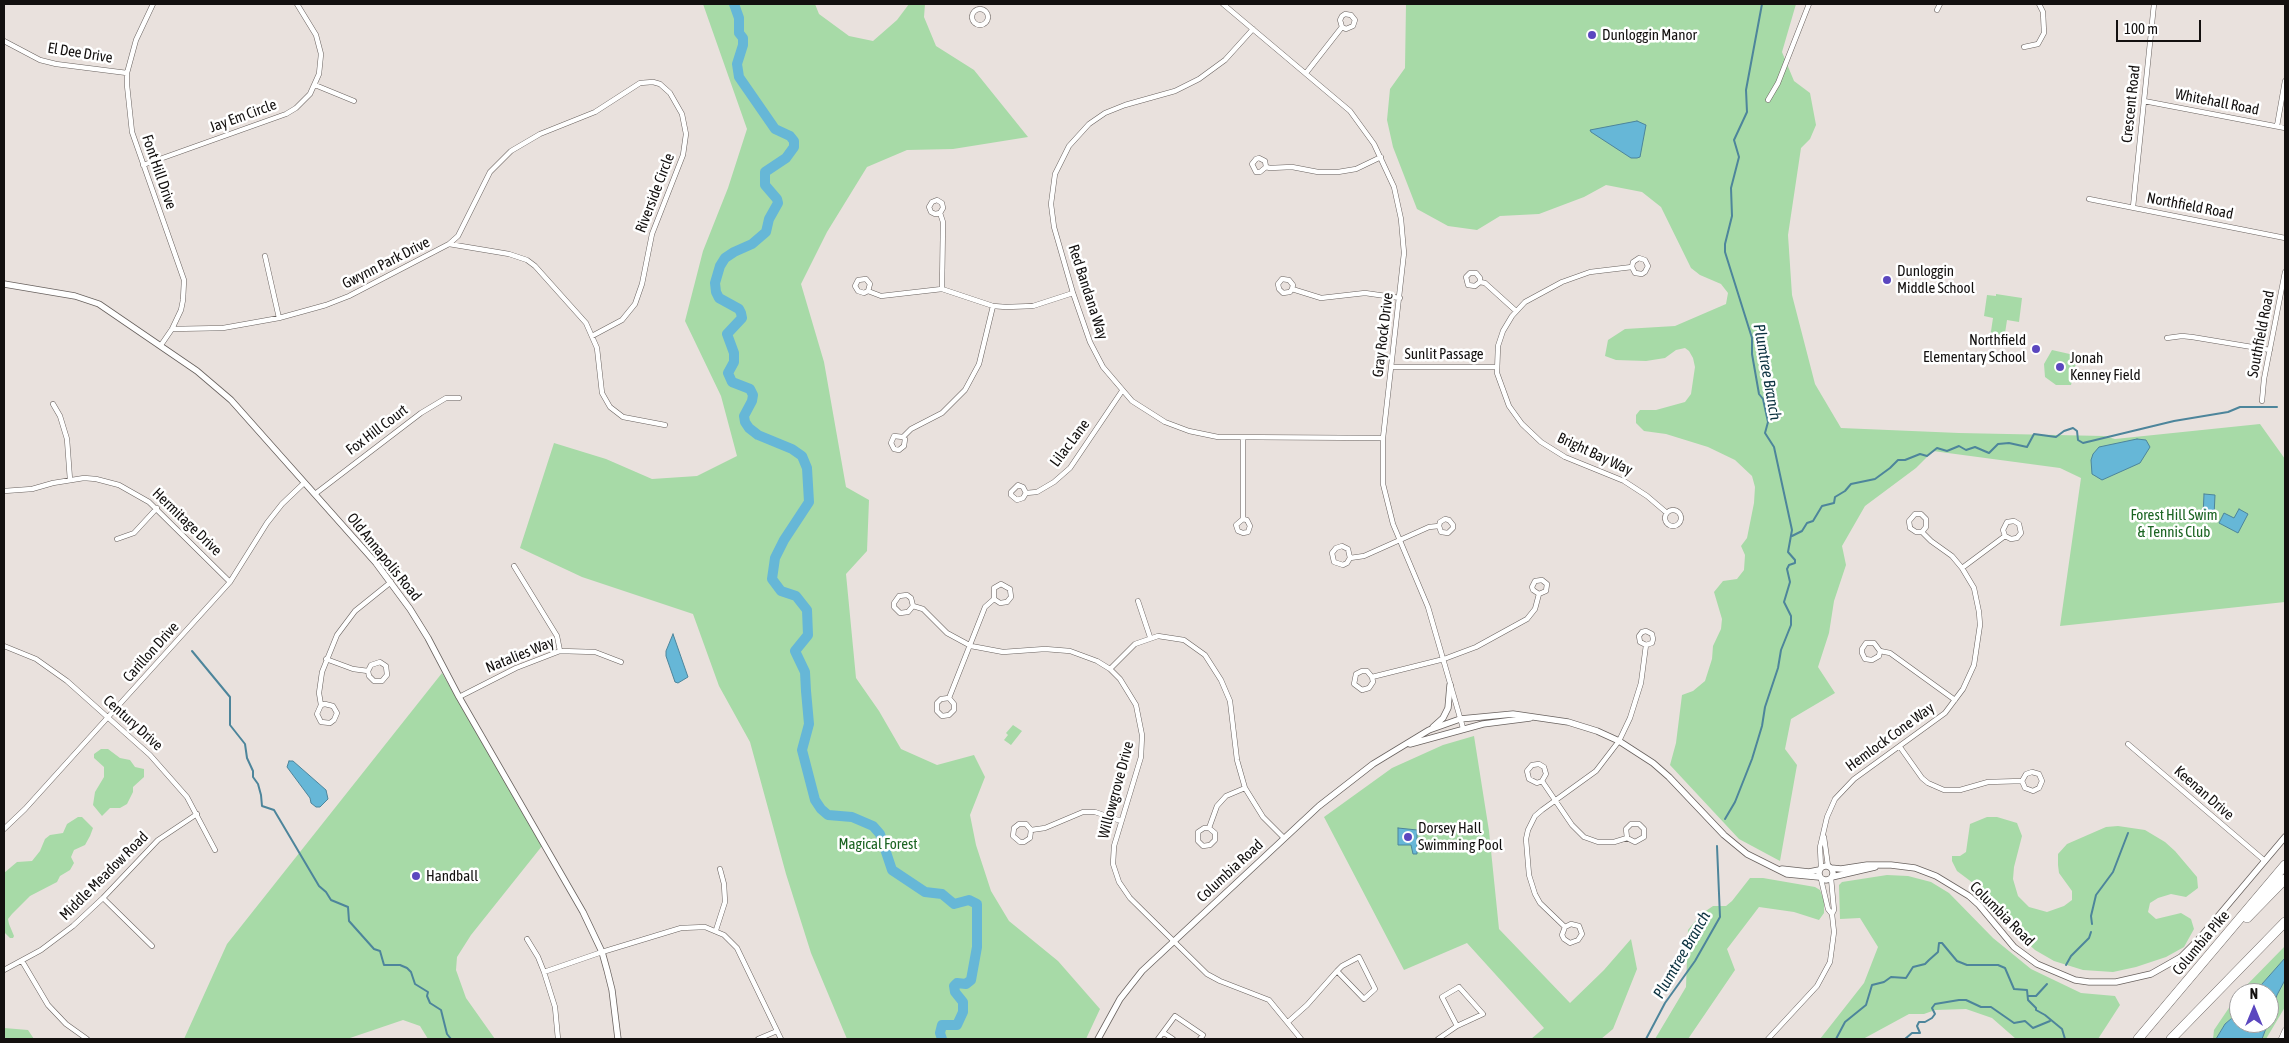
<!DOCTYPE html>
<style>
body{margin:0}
#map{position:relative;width:2289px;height:1043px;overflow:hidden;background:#e9e1dd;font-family:"Asap Condensed",sans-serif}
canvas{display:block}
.frame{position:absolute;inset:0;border:5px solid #13100f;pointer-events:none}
.north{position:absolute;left:2229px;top:983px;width:50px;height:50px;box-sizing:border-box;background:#fff;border:1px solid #a19f9f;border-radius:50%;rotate:0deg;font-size:14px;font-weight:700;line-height:20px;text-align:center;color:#13100f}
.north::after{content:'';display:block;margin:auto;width:18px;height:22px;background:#5b47bf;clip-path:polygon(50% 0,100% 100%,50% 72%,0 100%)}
.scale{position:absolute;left:2116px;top:20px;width:85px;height:22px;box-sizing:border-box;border:2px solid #13100f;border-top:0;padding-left:6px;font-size:15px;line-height:18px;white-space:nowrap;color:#13100f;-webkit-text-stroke:4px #fff;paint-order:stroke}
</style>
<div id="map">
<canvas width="2289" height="1043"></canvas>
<div class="frame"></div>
<div class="north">N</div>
<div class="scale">100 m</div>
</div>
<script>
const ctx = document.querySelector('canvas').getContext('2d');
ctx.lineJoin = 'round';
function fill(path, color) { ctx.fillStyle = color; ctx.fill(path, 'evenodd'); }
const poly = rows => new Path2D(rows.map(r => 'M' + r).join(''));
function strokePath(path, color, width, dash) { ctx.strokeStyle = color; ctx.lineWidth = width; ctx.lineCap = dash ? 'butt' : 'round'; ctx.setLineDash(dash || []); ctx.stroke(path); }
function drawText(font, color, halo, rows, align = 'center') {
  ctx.font = font + ' "Asap Condensed",sans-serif'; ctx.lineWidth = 5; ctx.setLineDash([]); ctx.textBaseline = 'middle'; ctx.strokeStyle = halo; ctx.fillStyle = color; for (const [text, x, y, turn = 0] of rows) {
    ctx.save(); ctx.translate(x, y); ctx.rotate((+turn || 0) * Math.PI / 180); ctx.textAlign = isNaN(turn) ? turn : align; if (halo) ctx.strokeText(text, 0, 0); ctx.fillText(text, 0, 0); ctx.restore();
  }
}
fill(poly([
 [703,4,815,4,819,14,849,36,873,41,897,20,909,4,925,4,924,17,936,46,974,70,1028,137,953,149,907,150,867,167,827,232,801,284,824,362,846,487,869,500,867,551,846,574,856,678,879,711,901,749,937,765,974,755,985,777,970,815,976,845,991,891,1009,921,1058,961,1100,1009,1086,1039,847,1039,811,953,786,874,750,742,719,686,693,614,582,577,520,548,554,443,606,459,652,479,697,476,737,456,721,396,685,321,703,251,728,188,747,129],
 [1406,4,1796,4,1782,52,1794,81,1810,93,1816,125,1810,139,1801,148,1788,235,1792,295,1815,384,1841,428,1959,433,2104,436,2115,439,2260,424,2285,459,2285,602,2060,626,2081,478,2060,468,1933,451,1916,468,1865,506,1842,546,1846,565,1834,601,1829,633,1818,667,1835,693,1791,719,1785,749,1797,765,1780,861,1739,839,1670,765,1676,743,1682,695,1693,691,1705,681,1712,659,1713,646,1721,629,1722,619,1714,592,1723,581,1737,579,1744,570,1745,555,1741,546,1747,538,1754,503,1755,487,1752,476,1735,460,1708,447,1666,434,1644,431,1636,423,1636,415,1640,410,1656,410,1685,402,1691,394,1695,367,1693,358,1689,351,1685,348,1676,350,1665,358,1646,361,1616,360,1605,356,1608,340,1625,329,1675,326,1726,304,1728,293,1721,284,1700,275,1691,268,1661,207,1642,192,1606,185,1584,197,1539,214,1500,216,1477,230,1448,226,1417,209,1393,147,1387,120,1390,89,1405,68],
 [1996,294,2022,298,2019,322,2007,320,2004,340,1990,338,1993,318,1984,316,1987,295,1996,296],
 [2052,350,2074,355,2077,359,2071,385,2056,385,2045,377,2044,364],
 [442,673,542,846,471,935,457,957,456,970,466,998,495,1039,428,1039,420,1026,403,1020,347,1039,184,1039,227,944],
 [1013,725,1022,731,1011,745,1004,740,1008,735,1006,733],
 [1474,736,1489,831,1499,929,1570,1003,1604,970,1631,939,1637,969,1613,1029,1601,1039,1531,1039,1544,1028,1467,943,1404,970,1324,817,1392,768,1443,745],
 [101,749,108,749,120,758,130,760,135,767,144,769,144,777,133,787,133,792,127,804,120,808,110,808,102,816,93,805,95,792,104,777,104,767,94,758,94,754],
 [78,817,82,817,93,828,90,836,85,845,74,850,71,857,74,863,70,870,60,876,57,882,30,896,12,914,8,919,9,924,14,936,13,938,10,938,4,932,4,873,17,862,32,861,40,851,45,839,50,835,63,833,67,824],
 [1987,817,1997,817,2017,823,2022,836,2014,867,2013,879,2018,896,2029,907,2047,912,2064,906,2072,900,2072,891,2059,873,2058,865,2058,854,2067,844,2106,827,2118,826,2145,830,2165,842,2175,851,2197,877,2198,888,2186,897,2171,894,2158,898,2150,903,2148,912,2156,919,2181,913,2191,919,2194,929,2184,947,2166,957,2136,967,2113,972,2083,970,2054,961,2035,950,2014,931,2004,914,1981,889,1957,871,1952,861,1952,856,1960,856,1966,852,1970,824],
 [1887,875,1908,876,1931,882,1949,893,1993,938,2031,969,2081,993,2115,996,2120,1005,2098,1039,2016,1039,1992,1018,1966,1009,1935,1010,1924,1014,1909,1014,1863,1039,1820,1039,1864,983,1878,947,1860,918,1840,919,1839,885,1842,882],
 [1750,878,1763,878,1815,887,1820,890,1824,901,1824,913,1819,920,1794,912,1759,907,1727,949,1735,970,1688,1039,1655,1039,1686,987,1688,930,1700,915,1713,906,1726,906,1732,901],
 [2285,946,2285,958,2254,993,2239,993],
 [2285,980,2285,1007,2266,1039,2262,1039,2277,995],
 [2239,993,2239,1012,2225,1024,2216,1039,2213,1039,2214,1030],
 [4,1028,28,1030,34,1039,4,1039]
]), '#a7daa7');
const water = poly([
 [1637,121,1646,125,1640,157,1637,158,1631,158,1591,132,1590,130,1637,121],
 [2137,439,2146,440,2150,447,2140,463,2102,480,2092,474,2091,460,2093,454,2099,447,2137,439],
 [2204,494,2215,495,2214,516,2203,516,2204,494],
 [2239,509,2248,514,2238,533,2219,523,2224,513,2234,518,2239,509],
 [673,634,688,677,678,683,675,682,666,656,666,651,673,634],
 [289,761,293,761,326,790,328,799,320,807,316,807,311,803,310,798,287,767,289,761],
 [1398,828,1417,830,1417,854,1413,854,1411,845,1398,845,1398,828],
 [2285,958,2285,980,2277,995,2269,1021,2269,993,2254,993,2285,958],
 [2239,1012,2239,1023,2268,1023,2262,1039,2216,1039,2225,1024,2239,1012]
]);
fill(water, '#66b7d7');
strokePath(water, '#4d859b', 1);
strokePath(poly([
 [1792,536,1802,531,1807,523,1813,521,1822,506,1834,503,1835,497,1845,491,1851,484,1875,479,1890,468,1898,460,1905,460,1920,454,1927,456,1937,448,1947,451,1959,446,1966,450,1975,447,1989,453,1998,444,2009,443,2027,447,2034,434,2056,437,2064,431,2073,428,2077,431,2078,440,2083,443,2174,421,2228,412,2240,407,2277,407],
 [192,651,230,697,230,725,245,744,247,758,253,771,253,777,258,784,261,795,262,806,274,810,319,886,326,892,331,900,348,907,349,921,374,949,380,951,384,965,400,965,407,968,411,972,415,984,428,992,427,996,430,1003,441,1010,447,1034,451,1039],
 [1725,819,1735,802,1752,759,1762,726,1765,707,1778,668,1781,650,1791,625,1791,616,1784,602,1790,582,1787,569,1789,565,1795,563,1795,560,1788,552,1792,530,1774,447,1765,433,1768,422,1763,399,1759,394,1752,354,1752,338,1725,252,1725,244,1732,216,1731,188,1739,157,1734,140,1747,112,1746,90,1762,4],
 [2092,924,2091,916,2096,895,2113,872,2128,833],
 [2066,965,2071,956,2089,938,2091,932],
 [2028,996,2036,996,2047,984],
 [1646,1039,1665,1003,1695,961,1720,917,1717,846],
 [1836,1039,1845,1022,1866,1005,1872,985,1884,982,1891,977,1906,978,1913,967,1925,964,1929,960,1938,952,1939,943,1942,943,1957,961,1967,965,1998,965,2005,968,2014,989,2027,990,2028,1000,2036,1008,2036,1010,2045,1015,2062,1029,2065,1039],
 [1905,1039,1912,1033,1920,1033,1917,1026,1919,1022,1925,1022,1932,1018,1935,1014,1932,1008,1935,1004,1959,1000,1966,1000,1981,1007,1991,1007,2014,1023,2025,1021,2033,1028,2050,1021]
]), '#4d859b', 2);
strokePath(poly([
 [734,4,739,18,739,33,743,38,743,45,737,64,739,77,775,129,790,136,794,141,794,147,786,158,765,172,765,185,777,199,778,203,769,219,766,232,752,244,734,252,725,258,720,266,715,283,716,292,719,298,739,309,741,313,742,318,727,334,734,353,734,362,728,373,732,382,750,389,753,395,752,401,744,416,745,422,749,428,758,435,792,449,802,456,807,468,809,502,784,540,775,558,772,579,781,591,796,596,807,610,808,635,795,651,805,672,806,691,809,724,802,750,815,800,821,809,828,815,852,817,873,826,880,834,892,870,925,892,942,894,954,904,969,900,977,904,977,947,971,980,966,984,957,983,954,986,955,992,963,1002,963,1012,957,1025,942,1025,940,1033,942,1039]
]), '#66b7d7', 10);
const minor = poly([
 [153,4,136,40,127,73,127,85,132,132,184,280,183,300,181,310,172,329,161,345],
 [1223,4,1350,111,1374,144,1394,187,1401,219,1404,253,1383,438,1383,484,1393,524,1428,607,1463,728],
 '972 17a8 8 0 1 1 16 0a8 8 0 1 1-16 0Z',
 [1937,10,1940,4],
 [1253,29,1225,60,1199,79,1175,91,1125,105,1105,113,1089,124,1069,146,1055,174,1051,204,1054,227,1073,293,1090,342,1103,367,1132,401,1165,422,1189,431,1218,437,1383,438],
 [4,41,40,60,56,64,127,73],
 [2024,47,2038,44,2044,33,2043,12,2039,4],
 [1306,73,1342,27,1346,29,1353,26,1355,20,1351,15,1345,14,1342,16,1340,20,1342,27],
 [315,85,354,101],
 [1768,100,1778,83,1809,4],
 [2144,101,2285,128],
 [2277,126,2285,81],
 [143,165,286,114,296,108,310,94,319,74,321,54,316,35,297,4],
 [1266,167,1260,172,1256,172,1252,164,1256,159,1259,158,1265,161,1266,167,1270,168,1292,167,1318,172,1338,172,1356,169,1381,157],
 [2089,199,2285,238],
 [2133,207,2154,4],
 [940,213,943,208,942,203,937,200,932,202,929,207,931,212,935,214,940,213,943,222,942,289],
 [449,244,458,236,490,172,511,151,540,134,595,112,640,83,653,82,660,84,670,93,682,114,686,134,683,155,652,234,642,284,635,304,622,320,592,336],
 [265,256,279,318],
 [1632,267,1635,273,1642,274,1645,272,1648,266,1645,260,1639,258,1633,262,1632,267,1590,272,1562,282,1525,302,1512,316,1503,331,1498,346,1497,373,1509,406,1522,424,1541,442,1565,457,1624,481,1647,496,1667,513],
 [1480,282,1480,278,1476,273,1470,273,1466,277,1468,285,1475,286,1480,282,1485,283,1516,311],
 [1292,289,1290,292,1283,293,1279,289,1278,284,1282,279,1289,280,1293,285,1292,289,1321,298,1365,293,1400,298],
 [868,291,864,293,858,291,855,286,858,280,866,279,870,284,868,291,881,296,942,289,993,306,1006,307,1033,306,1073,293],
 [172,329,223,328,279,318,326,305,349,296,449,244,509,254,527,260,535,266,586,323,597,348,602,393,610,407,623,417,665,425],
 [2167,338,2182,336,2192,337,2270,350],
 [1392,367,1496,367],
 [2262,401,2264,379,2285,272],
 [53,404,60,416,67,439,70,480],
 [903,437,905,439,904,446,899,450,894,449,891,443,894,436,903,437,911,429,942,413,965,390,979,364,993,306],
 [4,491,32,489,53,483,84,478,96,479,119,485,149,502,230,582],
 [1026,493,1023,498,1017,500,1011,495,1011,492,1018,485,1023,487,1026,493,1037,492,1054,482,1070,468,1122,391],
 [315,494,421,413,446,398,459,398],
 '1665 518a8 8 0 1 1 16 0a8 8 0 1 1-16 0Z',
 [1243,519,1247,520,1250,526,1248,532,1243,533,1238,531,1236,525,1243,519,1243,438],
 [117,539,134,533,157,508],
 [1350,558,1348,549,1342,546,1336,548,1332,553,1334,562,1343,565,1347,563,1350,558,1364,556,1429,527,1439,526,1441,532,1448,533,1453,528,1453,525,1449,520,1445,519,1440,522,1439,526],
 [514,566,557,636,560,651],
 [1962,568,2005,536,2003,530,2007,522,2014,521,2019,524,2021,533,2017,538,2011,539,2005,536],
 [1138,601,1150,637],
 [913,606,908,612,900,613,894,607,894,603,899,596,907,595,911,598,913,606,923,609,947,633,971,646,1003,652,1045,649,1070,651,1097,661,1110,669,1120,679,1136,705,1142,735,1141,757,1114,846,1113,864,1119,882,1130,898,1207,974,1220,981,1269,1000,1301,1039],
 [4,646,36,659,67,681,150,755,187,797,215,850],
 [1880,651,1879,656,1872,660,1865,659,1862,653,1862,649,1866,643,1874,643,1880,651,1890,653,1955,700],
 [326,659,353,669,368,671,371,665,380,662,386,666,387,675,382,681,374,681,369,676,368,671],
 [1110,669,1135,644,1158,636,1184,640,1205,655,1221,680,1230,701,1237,760,1245,788,1263,817,1284,838],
 [1372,677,1373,682,1369,688,1362,690,1354,684,1356,674,1362,671,1367,671,1372,677,1444,659,1476,647,1527,619,1535,609,1539,594,1546,591,1547,584,1542,580,1535,581,1532,587,1533,590,1539,594],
 [459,697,516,668,560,651,595,652,621,662],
 [949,698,954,704,954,710,949,715,942,716,937,711,937,703,941,699,949,698,985,607,994,599,994,588,1001,584,1010,589,1011,597,1007,602,1000,603,994,599],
 [321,705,325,704,333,706,337,713,334,720,330,723,321,722,317,714,321,705,319,693,322,672,337,635,355,611,391,582],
 [2128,744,2265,861],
 [1900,747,1922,778,1928,783,1944,790,1960,790,1988,782,2022,781,2025,788,2033,791,2039,788,2042,781,2039,774,2032,772,2026,774,2022,781],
 [1542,781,1537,783,1529,779,1527,771,1532,765,1539,764,1544,767,1546,774,1542,781,1572,825,1584,837,1598,842,1614,842,1627,838,1635,842,1644,837,1644,829,1639,824,1631,824,1626,829,1627,838],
 [1209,828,1215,833,1215,840,1210,845,1203,846,1198,841,1198,832,1204,828,1209,828,1217,806,1226,796,1245,788],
 [4,829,25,809,230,582,267,523,282,504,304,483],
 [1031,830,1030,838,1024,842,1020,842,1013,836,1014,828,1019,824,1026,824,1031,830,1045,828,1083,812,1095,812,1121,821],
 [1824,837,1828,866],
 [1821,868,1820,847,1827,817,1835,799,1854,779,1945,713,1963,689,1974,665,1980,625,1979,612,1974,588,1962,568,1952,556,1931,541,1922,532,1916,532,1910,528,1909,521,1915,514,1921,514,1926,519,1926,527,1922,532],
 [1831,878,1834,910,1832,914],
 [103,898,152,946],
 [1565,927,1571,924,1579,926,1582,934,1578,940,1570,943,1564,939,1562,935,1565,927,1540,903,1535,894,1529,875,1526,839,1528,830,1535,816,1542,810,1596,771,1619,741,1630,718,1641,683,1646,645,1640,642,1639,636,1642,632,1646,631,1652,634,1653,639,1652,643,1646,645],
 [716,930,725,902,724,884,720,869],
 [527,939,538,957,544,972,555,1007,558,1039],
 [22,961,48,1005,66,1024,87,1039],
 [4,970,41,950,73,926,103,898,158,840,197,814],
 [544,972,602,952,681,928,705,927,724,935,737,948,781,1039],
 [1459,987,1483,1014,1457,1026,1442,997,1459,987],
 [1288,1022,1307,1005,1337,971,1342,966,1359,957,1375,989,1364,999,1337,971],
 [1164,1033,1173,1039],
 [758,1039,777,1031],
 [1158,1039,1175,1016,1203,1035,1200,1039],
 [1438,1039,1457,1026],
 [1768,1039,1817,986,1830,962,1834,932,1832,914,1828,909,1821,879],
 [2281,1039,2285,1030]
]);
const tertiary = poly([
 [4,284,75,296,99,304,197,371,231,400,376,563,410,609,428,638,459,697,583,912,602,952,607,970,612,990,618,1039],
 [1433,727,1443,718,1448,708,1450,685],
 [1410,744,1483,724,1530,718],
 '1819 873a7 7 0 1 1 14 0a7 7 0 1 1-14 0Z',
 [1831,868,1841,869,1867,865,1891,865,1915,868,1936,876,1969,896,1979,905,2014,947,2037,964,2075,980,2089,982,2116,982,2151,974,2181,957,2198,940,2285,837],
 [1782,869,1809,872,1819,870],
 [1832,877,1875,867],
 [1098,1039,1120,999,1142,971,1319,806,1373,764,1429,730,1460,719,1513,714,1568,722,1597,731,1619,741,1653,763,1669,777,1724,835,1747,854,1787,874,1819,877]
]);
const motorway = poly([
 [2247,918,2285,879],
 [2138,1039,2285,865],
 [2171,1039,2285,922]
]);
strokePath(minor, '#69625f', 5.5);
strokePath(tertiary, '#69625f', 7);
strokePath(motorway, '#69625f', 10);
strokePath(minor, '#fff', 4.5);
strokePath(tertiary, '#fff', 5.5);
strokePath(motorway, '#fff', 9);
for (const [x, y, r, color] of [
 [1592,35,5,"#5b47bf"],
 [1887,280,5,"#5b47bf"],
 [2036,349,5,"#5b47bf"],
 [2060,367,5,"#5b47bf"],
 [1408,837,5,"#5b47bf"],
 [416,876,5,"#5b47bf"]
]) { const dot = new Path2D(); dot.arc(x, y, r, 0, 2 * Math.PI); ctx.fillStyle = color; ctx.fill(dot); strokePath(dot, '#fff', 2); }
drawText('15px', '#13100f', '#fff', [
 ["Dunloggin Manor",1602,35],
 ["Dunloggin",1897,271],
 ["Middle School",1897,288],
 ["Northfield",2026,340,"right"],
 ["Elementary School",2026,357,"right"],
 ["Jonah",2070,358],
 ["Kenney Field",2070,375],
 ["Dorsey Hall",1418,828],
 ["Swimming Pool",1418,845],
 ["Handball",426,876]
], 'left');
drawText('15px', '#13100f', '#fff', [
 ["El Dee Drive",80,53,9],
 ["Whitehall Road",2217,102,11],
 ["Crescent Road",2131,104,-84],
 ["Jay Em Circle",243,116,-20],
 ["Font Hill Drive",159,172,71],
 ["Riverside Circle",655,193,-69],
 ["Northfield Road",2190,206,11],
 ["Gwynn Park Drive",386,263,-27],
 ["Red Bandana Way",1088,292,72],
 ["Southfield Road",2261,334,-79],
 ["Gray Rock Drive",1383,335,-83],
 ["Sunlit Passage",1444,354],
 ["Fox Hill Court",377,430,-37],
 ["Lilac Lane",1070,443,-53],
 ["Bright Bay Way",1595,454,25],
 ["Hermitage Drive",187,522,44],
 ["Old Annapolis Road",384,557,51],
 ["Carillon Drive",151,652,-48],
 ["Natalies Way",520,655,-22],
 ["Century Drive",133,723,42],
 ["Hemlock Cone Way",1890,737,-36],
 ["Willowgrove Drive",1116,790,-75],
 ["Keenan Drive",2204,793,41],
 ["Columbia Road",1230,871,-43],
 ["Middle Meadow Road",104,876,-45],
 ["Columbia Road",2002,914,45],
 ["Columbia Pike",2201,943,-50]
]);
drawText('15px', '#1b6422', '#fff', [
 ["Forest Hill Swim",2174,515],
 ["& Tennis Club",2174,532],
 ["Magical Forest",878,844]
]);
drawText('italic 16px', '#0d3341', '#fff', [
 ["Plumtree Branch",1767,372,80],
 ["Plumtree Branch",1682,955,-60]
]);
</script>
